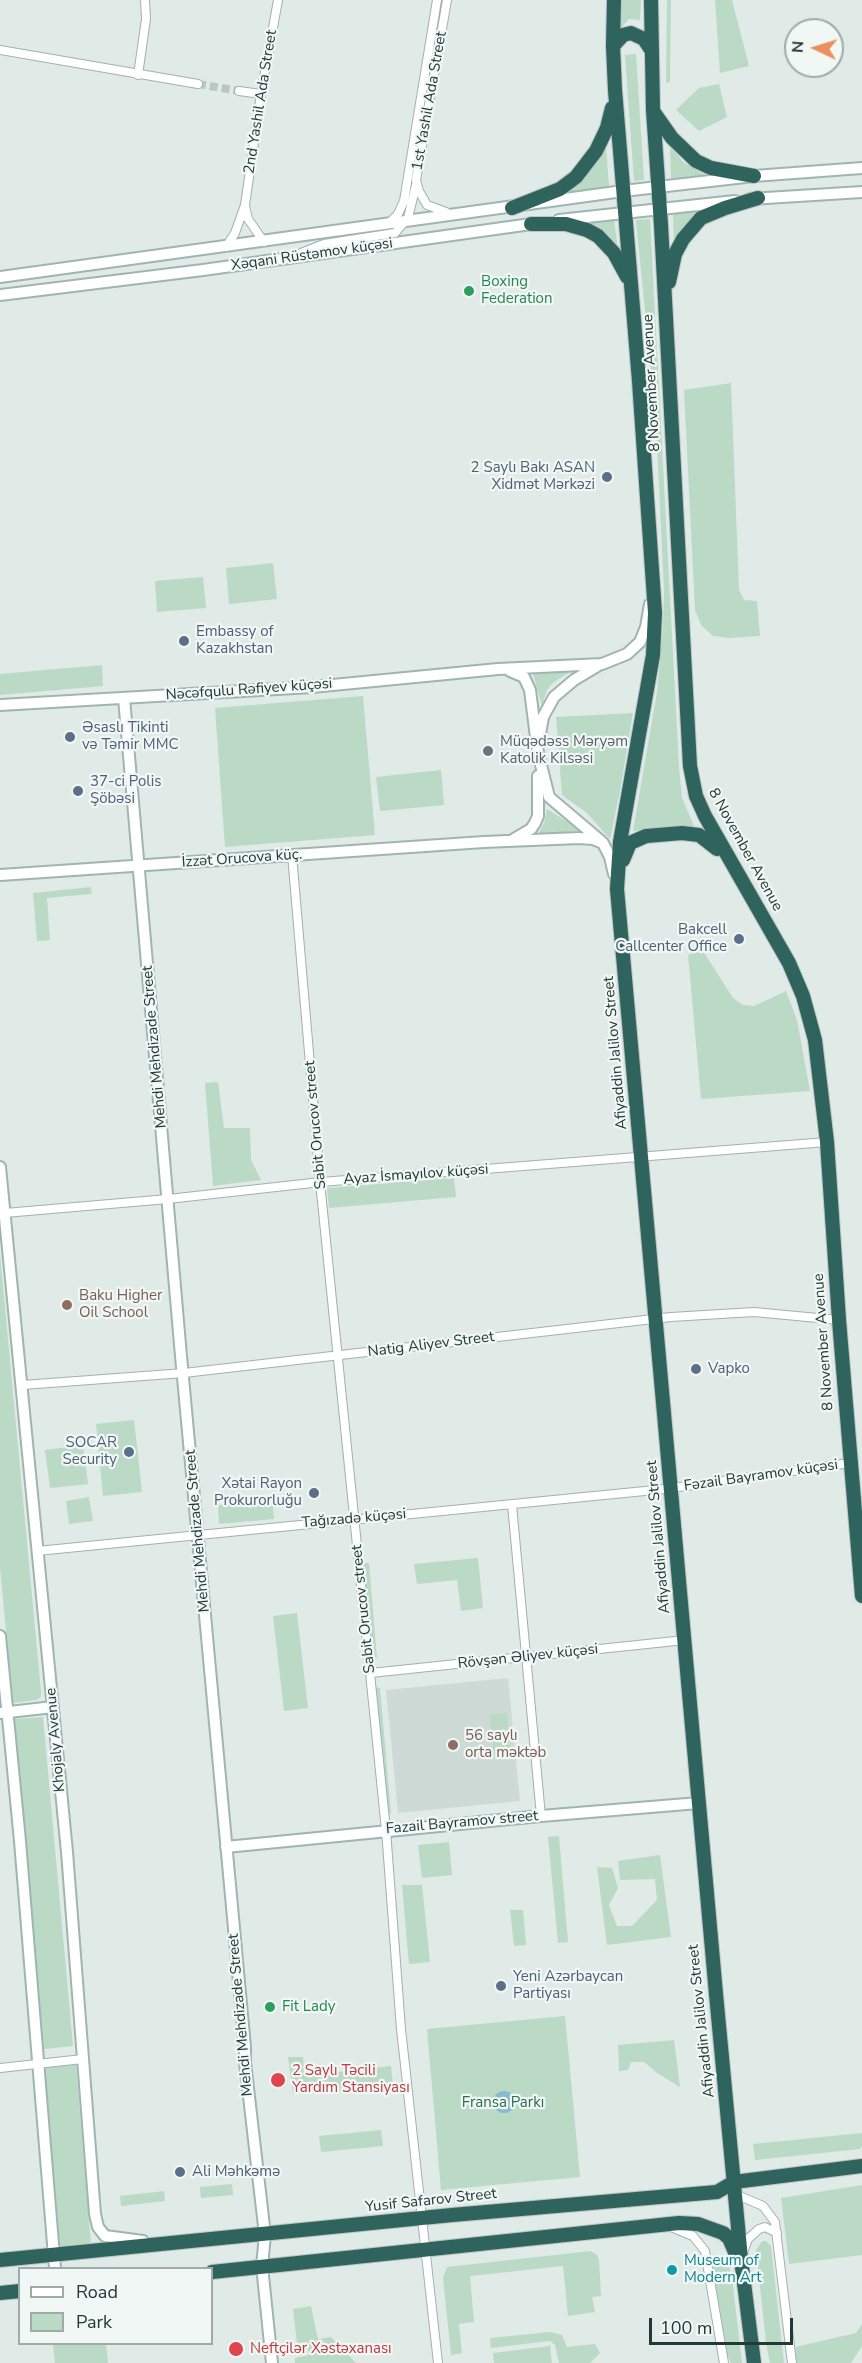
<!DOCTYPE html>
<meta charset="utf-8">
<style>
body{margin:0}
#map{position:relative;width:862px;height:2363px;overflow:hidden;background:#e0eae7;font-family:"Nunito Sans",sans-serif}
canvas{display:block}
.legend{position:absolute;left:18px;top:2267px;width:195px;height:78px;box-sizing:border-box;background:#f0f7f4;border:2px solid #9eaba8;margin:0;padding:8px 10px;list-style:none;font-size:18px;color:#223935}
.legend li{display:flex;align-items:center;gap:12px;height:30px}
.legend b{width:30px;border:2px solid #9eaba8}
.north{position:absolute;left:784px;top:18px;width:60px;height:60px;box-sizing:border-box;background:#f0f7f4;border:2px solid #9eaba8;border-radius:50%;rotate:274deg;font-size:16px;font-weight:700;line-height:24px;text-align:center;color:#223935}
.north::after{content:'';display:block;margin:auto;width:21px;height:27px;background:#ea905e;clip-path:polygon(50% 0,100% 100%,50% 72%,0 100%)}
.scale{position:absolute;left:649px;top:2318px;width:144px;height:27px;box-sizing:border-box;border:3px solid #223935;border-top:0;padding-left:8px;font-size:18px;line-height:21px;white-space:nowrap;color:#223935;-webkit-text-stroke:4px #f0f7f4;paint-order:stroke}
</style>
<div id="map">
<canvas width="862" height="2363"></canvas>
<ul class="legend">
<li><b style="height:8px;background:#fff"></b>Road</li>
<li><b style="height:16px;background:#badac6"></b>Park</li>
</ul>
<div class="north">N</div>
<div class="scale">100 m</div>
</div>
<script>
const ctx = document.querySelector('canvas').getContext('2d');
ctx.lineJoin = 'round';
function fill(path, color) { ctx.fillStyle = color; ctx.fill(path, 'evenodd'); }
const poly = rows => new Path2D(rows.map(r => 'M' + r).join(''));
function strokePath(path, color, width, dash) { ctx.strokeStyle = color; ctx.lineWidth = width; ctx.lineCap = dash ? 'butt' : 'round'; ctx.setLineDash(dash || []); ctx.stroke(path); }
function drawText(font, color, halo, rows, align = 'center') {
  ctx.font = font + ' "Nunito Sans",sans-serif'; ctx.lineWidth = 4.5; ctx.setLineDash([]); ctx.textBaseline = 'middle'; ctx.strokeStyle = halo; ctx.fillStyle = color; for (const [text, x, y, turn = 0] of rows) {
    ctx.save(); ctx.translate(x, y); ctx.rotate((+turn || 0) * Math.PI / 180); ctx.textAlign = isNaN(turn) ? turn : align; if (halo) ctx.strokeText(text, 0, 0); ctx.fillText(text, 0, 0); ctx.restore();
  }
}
fill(poly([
 [508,1678,520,1801,398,1813,386,1690]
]), '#cedad6');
fill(poly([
 [621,0,641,0,640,20,629,19,620,29],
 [667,0,671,0,670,82,666,83],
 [715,0,732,0,749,66,720,73],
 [636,54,644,180,634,181,625,55],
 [719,84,727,117,699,131,676,110,699,88],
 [606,144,609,188,563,195,586,176,597,163],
 [670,144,683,162,707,176,671,180],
 [709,208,689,221,674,247,673,213],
 [614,219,618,251,582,224],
 [650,219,679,767,682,798,694,826,633,831,657,692,663,626,664,591,656,423,636,220],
 [731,383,739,590,744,600,757,601,760,636,728,638,713,636,701,625,695,610,684,390],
 [273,563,277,599,229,604,226,568],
 [203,577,206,608,157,612,155,581],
 [102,665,103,686,0,695,0,674],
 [571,671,554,682,547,690,542,706,533,674],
 [363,696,375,835,225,847,215,708],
 [633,713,620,791,610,839,587,813,562,795,556,717],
 [441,770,444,805,380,811,376,777],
 [547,809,582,831,538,834,544,823],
 [91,887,92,894,47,898,50,940,37,941,33,893],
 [701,948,733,998,743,1005,754,1006,786,991,797,1020,810,1091,701,1099,688,955],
 [218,1082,224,1128,250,1128,251,1160,261,1180,213,1186,205,1083],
 [454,1178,456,1197,329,1208,327,1188],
 [0,1254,41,1692,41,1697,36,1700,13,1703,0,1568],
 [134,1420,142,1492,103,1496,96,1424],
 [83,1445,88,1484,50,1488,45,1450],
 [89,1497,93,1521,69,1524,66,1501],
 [272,1500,274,1519,219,1524,218,1505],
 [478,1558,483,1608,461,1611,457,1580,417,1584,414,1564],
 [361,1563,369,1563,377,1658,371,1658],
 [297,1613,308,1708,284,1711,273,1616],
 [374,1687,380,1688,391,1813,386,1814],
 [507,1713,511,1758,494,1759,490,1714],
 [43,1717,73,2046,44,2049,14,1719],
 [559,1836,568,1942,558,1943,548,1837],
 [449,1842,452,1875,422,1878,418,1845],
 [660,1855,671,1937,607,1945,597,1867,612,1868,618,1888,609,1905,617,1926,632,1926,657,1900,655,1879,620,1880,618,1861],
 [402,1885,422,1885,430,1962,409,1964],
 [510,1910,523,1910,526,1945,514,1946],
 [565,2016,580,2177,441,2190,427,2029],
 [674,2040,680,2087,657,2073,644,2062,631,2062,628,2070,619,2071,618,2045],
 [288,2057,303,2057,304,2076,391,2066,393,2086,323,2093,319,2085,300,2087,300,2092,293,2094],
 [76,2064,91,2245,60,2247,45,2067],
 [381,2130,383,2146,321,2152,319,2136],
 [862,2133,862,2146,860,2149,755,2160,753,2144],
 [232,2184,233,2195,201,2198,200,2187],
 [862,2185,862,2255,789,2264,781,2198],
 [164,2191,165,2201,121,2206,120,2196],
 [762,2241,766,2241,771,2246,784,2363,770,2363,766,2343,756,2250],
 [591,2251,597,2255,599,2260,601,2296,592,2297,595,2312,568,2316,563,2266,470,2276,474,2322,459,2324,462,2353,451,2355,443,2278,447,2267],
 [722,2254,728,2260,733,2286,742,2363,731,2363,722,2343,712,2262],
 [311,2306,318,2339,331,2337,356,2363,295,2363,295,2358,309,2355,307,2342,297,2343,293,2309],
 [862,2324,862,2346,851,2363,796,2363,795,2347,856,2333],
 [550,2332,562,2335,567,2347,595,2344,600,2353,590,2363,559,2363,555,2345,550,2341,491,2348,490,2338],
 [53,2344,106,2344,108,2363,55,2363],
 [550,2346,552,2363,494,2363,493,2353]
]), '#badac6');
fill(poly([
 '493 2102a11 11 0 1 1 22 0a11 11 0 1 1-22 0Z'
]), '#8abbcc');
strokePath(poly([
 [198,84,239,91]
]), '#bac7c3', 8, [8, 4]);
const street = poly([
 [0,50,198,84],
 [138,75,146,19,145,0],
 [239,91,261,94],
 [245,206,248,219,264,242],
 [446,212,427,205,419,191,416,180,447,0],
 [388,224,398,214,404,201,437,0],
 [226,247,235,233,245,205,261,94,278,0],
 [301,253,324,244,395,233,408,218,416,185],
 [292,855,321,1192,386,1830,401,2029,438,2363],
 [5,1213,168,1199,321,1182,827,1142],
 [23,1385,184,1373,671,1317,754,1312,839,1320],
 [512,1505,541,1816],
 [37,1551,665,1489,850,1463],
 [371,1673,685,1640],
 [0,2068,83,2059],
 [735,2194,763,2206,775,2222,792,2363],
 [671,2227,693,2236,705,2251,724,2363],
 [743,2252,748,2239,759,2229,765,2227,777,2233]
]);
const secondary = poly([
 [750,199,862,192],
 [559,220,735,201],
 [0,277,623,191,754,176,862,168],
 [0,295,203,270,538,223],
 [510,671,524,677,530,690,538,753,549,797,601,841],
 [124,698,181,1356,245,2047,245,2062,265,2235,262,2266,272,2363],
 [0,705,312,687,498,669,602,664,627,654,640,642,646,627,650,604],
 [540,734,543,717,554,697,574,680,599,665],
 [514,839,531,829,535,823,538,816,538,776],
 [0,875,484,842,579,838,593,839,603,843,610,857,614,874],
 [0,1167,67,1852,95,2214,98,2227,105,2236,143,2241],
 [0,1636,20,1841,55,2268],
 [0,1713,53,1707],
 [226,1847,541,1816,699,1803]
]);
const highway = poly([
 [614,0,613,46,615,90,639,381,655,613,653,655,620,842,617,889,716,1994,741,2259,754,2363],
 [651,0,653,110,661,225,690,766,696,796,705,816,789,963,803,996,815,1040,827,1142,839,1320,862,1596],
 [613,46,623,35,631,33,644,39,652,51],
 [653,111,672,138,696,161,711,168,754,176],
 [512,208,560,189,576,177,596,151,607,128,612,108],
 [531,224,566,224,587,230,598,236,614,253,627,277],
 [669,282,675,254,683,239,701,218,725,208,758,198],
 [623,860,630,843,646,836,682,833,699,835,717,849],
 [0,2260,452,2215,717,2192,734,2182,862,2166],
 [212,2272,679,2223,698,2224,723,2233,729,2238,737,2257],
 [0,2293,20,2291]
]);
strokePath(street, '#a3b1ae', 10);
strokePath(secondary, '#a0b5b0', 14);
strokePath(highway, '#bdc4c2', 16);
strokePath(street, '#fff', 8);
strokePath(secondary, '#fff', 10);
strokePath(highway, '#2f635e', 14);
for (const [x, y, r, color] of [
 [469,291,6,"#2e9e5b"],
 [607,477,6,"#5c6f8a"],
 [184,641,6,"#5c6f8a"],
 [70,737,6,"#5c6f8a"],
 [488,751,6,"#6b7280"],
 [78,791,6,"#5c6f8a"],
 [739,939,6,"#5c6f8a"],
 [67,1305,6,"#8d6e63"],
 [696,1369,6,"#5c6f8a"],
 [129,1452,6,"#5c6f8a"],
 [314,1493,6,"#5c6f8a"],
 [453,1745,6,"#8d6e63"],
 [501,1986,6,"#5c6f8a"],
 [270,2007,6,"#2e9e5b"],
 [278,2080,8,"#e0444e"],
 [180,2172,6,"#5c6f8a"],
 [672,2270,6,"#0f9aa8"],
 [236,2349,8,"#e0444e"]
]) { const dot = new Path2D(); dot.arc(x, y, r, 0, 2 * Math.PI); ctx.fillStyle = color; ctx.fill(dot); strokePath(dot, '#f0f7f4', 2); }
drawText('15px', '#223935', '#f0f7f4', [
 ["1st Yashil Ada Street",430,101,-80],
 ["2nd Yashil Ada Street",261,102,-81],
 ["Xəqani Rüstəmov küçəsi",312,255,-8],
 ["8 November Avenue",652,383,-93],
 ["Nəcəfqulu Rəfiyev küçəsi",249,690,-4],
 ["8 November Avenue",745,850,61],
 ["İzzət Orucova küç.",242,859,-4],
 ["Mehdi Mehdizade Street",155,1047,-95],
 ["Afiyaddin Jalilov Street",616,1053,-95],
 ["Sabit Orucov street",316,1125,-95],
 ["Ayaz İsmayılov küçəsi",416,1175,-4],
 ["8 November Avenue",824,1342,-94],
 ["Natig Aliyev Street",431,1345,-7],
 ["Fəzail Bayramov küçəsi",761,1476,-8],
 ["Tağızadə küçəsi",354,1519,-5],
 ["Mehdi Mehdizade Street",198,1531,-95],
 ["Afiyaddin Jalilov Street",659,1537,-95],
 ["Sabit Orucov street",364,1609,-96],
 ["Rövşən Əliyev küçəsi",528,1657,-6],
 ["Khojaly Avenue",56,1740,-95],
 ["Fazail Bayramov street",462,1823,-5],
 ["Mehdi Mehdizade Street",241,2015,-95],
 ["Afiyaddin Jalilov Street",702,2021,-96],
 ["Yusif Safarov Street",431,2201,-6]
]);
drawText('15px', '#27864d', '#f0f7f4', [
 ["Boxing",481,282],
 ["Federation",481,299],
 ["Fit Lady",282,2007]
], 'left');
drawText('15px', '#4e5e75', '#f0f7f4', [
 ["2 Saylı Bakı ASAN",595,468,"right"],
 ["Xidmət Mərkəzi",595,485,"right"],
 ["Embassy of",196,632],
 ["Kazakhstan",196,649],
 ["Əsaslı Tikinti",82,728],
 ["və Təmir MMC",82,745],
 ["37-ci Polis",90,782],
 ["Şöbəsi",90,799],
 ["Bakcell",727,930,"right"],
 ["Callcenter Office",727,947,"right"],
 ["Vapko",708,1369],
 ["SOCAR",117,1443,"right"],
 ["Security",117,1460,"right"],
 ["Xətai Rayon",302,1484,"right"],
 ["Prokurorluğu",302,1501,"right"],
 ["Yeni Azərbaycan",513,1977],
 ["Partiyası",513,1994],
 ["Ali Məhkəmə",192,2172]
], 'left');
drawText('15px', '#5b616d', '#f0f7f4', [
 ["Müqədəss Məryəm",500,742],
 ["Katolik Kilsəsi",500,759]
], 'left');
drawText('15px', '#785e54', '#f0f7f4', [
 ["Baku Higher",79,1296],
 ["Oil School",79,1313],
 ["56 saylı",465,1736],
 ["orta məktəb",465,1753]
], 'left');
drawText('15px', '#be3a42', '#f0f7f4', [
 ["2 Saylı Təcili",292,2071],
 ["Yardım Stansiyası",292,2088],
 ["Neftçilər Xəstəxanası",250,2349]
], 'left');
drawText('15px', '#2e6d4e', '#f0f7f4', [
 ["Fransa Parkı",503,2103]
]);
drawText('15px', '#0d838f', '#f0f7f4', [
 ["Museum of",684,2261],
 ["Modern Art",684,2278]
], 'left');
</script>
